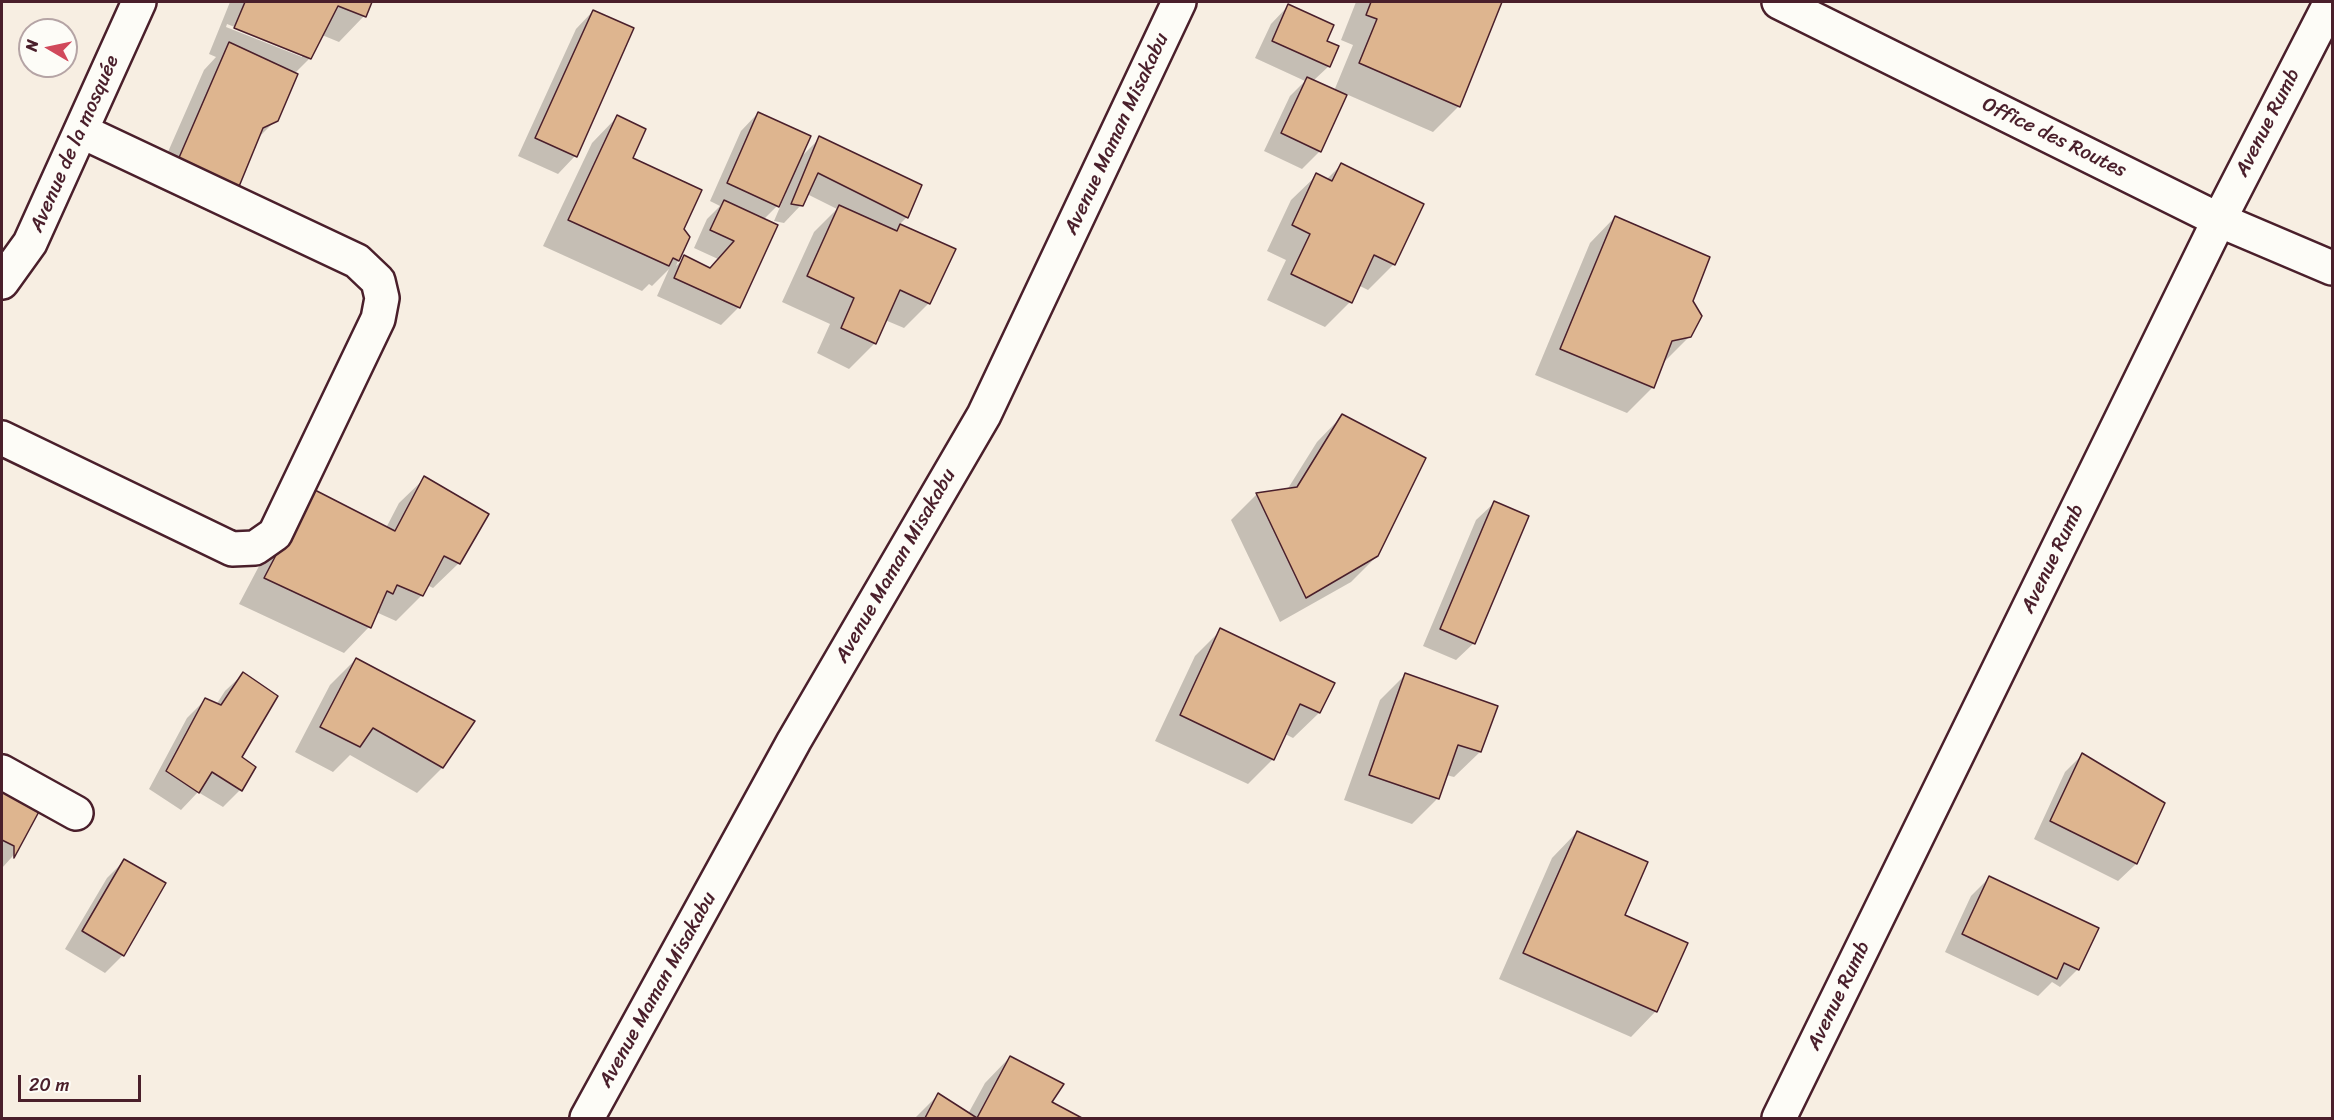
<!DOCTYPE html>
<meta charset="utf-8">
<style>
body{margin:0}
#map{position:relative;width:2334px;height:1120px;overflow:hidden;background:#f7eee2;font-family:Sriracha,sans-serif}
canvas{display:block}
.frame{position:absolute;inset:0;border:3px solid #4a1f2b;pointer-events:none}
.north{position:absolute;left:18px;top:18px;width:60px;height:60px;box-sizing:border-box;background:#fdfcf7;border:2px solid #b5a4a5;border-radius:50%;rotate:279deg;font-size:16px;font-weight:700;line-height:24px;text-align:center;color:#4a1f2b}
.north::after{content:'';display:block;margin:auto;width:21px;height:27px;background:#d1495b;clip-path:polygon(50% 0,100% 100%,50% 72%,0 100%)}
.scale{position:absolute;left:18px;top:1075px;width:123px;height:27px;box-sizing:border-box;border:3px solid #4a1f2b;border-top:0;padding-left:8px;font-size:18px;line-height:21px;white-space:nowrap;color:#4a1f2b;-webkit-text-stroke:4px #fdfcf7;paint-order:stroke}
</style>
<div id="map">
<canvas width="2334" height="1120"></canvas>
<div class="frame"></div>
<div class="north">N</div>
<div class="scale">20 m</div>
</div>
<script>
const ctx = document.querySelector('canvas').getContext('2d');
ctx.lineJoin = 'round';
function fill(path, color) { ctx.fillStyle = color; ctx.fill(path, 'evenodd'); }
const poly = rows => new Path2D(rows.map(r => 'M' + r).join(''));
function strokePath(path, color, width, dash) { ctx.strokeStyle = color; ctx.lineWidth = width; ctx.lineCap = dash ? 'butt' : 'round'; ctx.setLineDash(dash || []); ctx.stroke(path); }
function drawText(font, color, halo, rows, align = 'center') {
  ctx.font = font + ' Sriracha,sans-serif'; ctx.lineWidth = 4.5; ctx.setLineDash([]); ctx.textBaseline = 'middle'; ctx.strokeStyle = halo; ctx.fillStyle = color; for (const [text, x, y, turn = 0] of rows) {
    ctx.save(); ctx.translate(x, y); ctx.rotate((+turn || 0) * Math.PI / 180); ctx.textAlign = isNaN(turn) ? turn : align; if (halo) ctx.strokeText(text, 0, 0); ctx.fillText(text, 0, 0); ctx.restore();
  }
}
fill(poly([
 [230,2,371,2,364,16,339,42,322,35,310,58,294,74,276,120,257,139,237,188,211,213,153,186,204,70,216,57,209,54],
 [227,24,302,54,302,57,226,27],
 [1356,2,1500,2,1459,106,1433,132,1346,94,1320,151,1302,169,1264,151,1290,96,1305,81,1255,58,1271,24,1288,6,1325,42,1329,66,1313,81,1334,91,1353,45,1341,40],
 [593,11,575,156,558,174,518,156,576,29],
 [758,113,800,158,820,138,907,217,899,225,954,250,929,303,904,328,885,320,875,343,849,369,817,353,830,324,782,302,814,232,837,209,807,194,801,205,784,223,774,221,786,193,784,192,777,206,763,220,739,307,721,325,657,296,669,269,652,286,649,284,642,291,543,246,592,143,617,117,631,158,688,237,676,266,685,257,709,269,718,259,694,248,707,219,720,206,710,201,741,131],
 [1341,165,1422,204,1393,265,1368,290,1358,285,1350,302,1325,327,1267,300,1286,260,1267,251,1291,200,1317,175,1326,180],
 [1615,217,1692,301,1690,336,1664,362,1653,387,1627,413,1535,375,1590,243],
 [1342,416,1377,556,1351,582,1280,622,1231,520,1257,494,1287,490,1317,442],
 [425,478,459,563,433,588,427,585,422,595,396,621,376,612,369,627,344,653,239,604,286,515,386,528,399,503],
 [1494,503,1474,643,1456,660,1423,646,1476,520],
 [1221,630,1333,683,1319,713,1293,738,1285,734,1273,759,1248,784,1155,741,1195,656],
 [356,659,473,721,442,768,417,793,350,755,333,772,295,752,330,685],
 [243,674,240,790,223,807,198,792,181,810,149,789,187,718,205,700,216,705,225,691],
 [1406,674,1480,752,1454,777,1446,775,1437,799,1412,824,1344,800,1380,700],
 [2082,755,2163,804,2136,864,2118,881,2034,839,2065,772],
 [2,788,40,807,12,857,2,868],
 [1577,832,1656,1011,1631,1037,1499,979,1552,858],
 [124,861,123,955,105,973,65,949,107,878],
 [1989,878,2078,969,2060,987,2052,982,2038,996,1945,952,1971,896],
 [1010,1057,1049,1102,1079,1118,915,1118,938,1095,968,1114,985,1083]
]), '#0003');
const building = poly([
 [245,2,372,2,366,17,338,6,311,59,234,28,245,2],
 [1371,2,1502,2,1460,107,1359,63,1377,19,1366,15,1371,2],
 [1288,4,1334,25,1327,41,1339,46,1330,67,1272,41,1288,4],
 [593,10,634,28,577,157,535,138,593,10],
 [229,42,298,74,278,121,263,128,238,189,178,160,229,42],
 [1307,77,1347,95,1321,152,1281,133,1307,77],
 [758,112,811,136,779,207,727,183,758,112],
 [617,115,646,129,633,158,702,190,684,229,690,237,679,261,673,258,669,266,568,220,617,115],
 [819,136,922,185,908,218,818,173,803,206,791,204,819,136],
 [1341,163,1424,204,1395,265,1374,255,1352,303,1291,274,1310,234,1292,225,1316,173,1332,181,1341,163],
 [724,200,778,225,740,308,674,278,684,255,710,268,734,241,710,230,724,200],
 [839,205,897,231,900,224,956,249,930,304,900,290,876,344,841,328,854,298,807,276,839,205],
 [1615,216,1710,257,1693,301,1702,316,1691,337,1672,341,1654,388,1560,349,1615,216],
 [1342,414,1426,458,1378,556,1306,598,1256,493,1297,487,1342,414],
 [424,476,489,514,460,564,444,556,423,596,397,585,393,594,387,591,371,628,264,578,311,488,395,531,424,476],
 [1494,501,1529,516,1475,644,1440,629,1494,501],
 [1220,628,1335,683,1320,713,1300,704,1274,760,1180,715,1220,628],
 [356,658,475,721,443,768,373,728,360,747,320,727,356,658],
 [243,672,278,696,242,757,256,767,242,791,212,772,199,793,166,771,205,698,221,705,243,672],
 [1405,673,1498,706,1481,752,1458,745,1439,799,1369,775,1405,673],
 [2082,753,2165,803,2137,864,2050,821,2082,753],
 [2,786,42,806,14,858,14,846,2,840,2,786],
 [1577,831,1648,862,1625,915,1688,943,1657,1012,1523,953,1577,831],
 [124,859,166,883,124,956,82,931,124,859],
 [1989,876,2099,928,2079,970,2064,963,2057,979,1962,934,1989,876],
 [1010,1056,1064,1084,1052,1102,1082,1118,925,1118,938,1093,977,1118,1010,1056]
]);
fill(building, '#deb58f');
strokePath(building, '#4a1f2b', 1.5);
const minor = poly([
 [1779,2,2219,220,2332,268],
 [2,282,30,243,139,2],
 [2,438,232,549,255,548,275,534,378,319,382,298,378,281,357,261,81,131],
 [2,772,76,813],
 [587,1118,794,741,984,415,1179,2],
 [1779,1118,2219,220,2331,2]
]);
strokePath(minor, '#4a1f2b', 38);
strokePath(minor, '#fdfcf7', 33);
drawText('20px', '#4a1f2b', '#fdfcf7', [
 ["Avenue Rumb",2268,123,-63],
 ["Avenue Maman Misakabu",1117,134,-65],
 ["Office des Routes",2054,138,26],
 ["Avenue de la mosquée",75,144,-66],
 ["Avenue Rumb",2053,559,-64],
 ["Avenue Maman Misakabu",896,566,-60],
 ["Avenue Maman Misakabu",658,990,-61],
 ["Avenue Rumb",1839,996,-64]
]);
</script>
